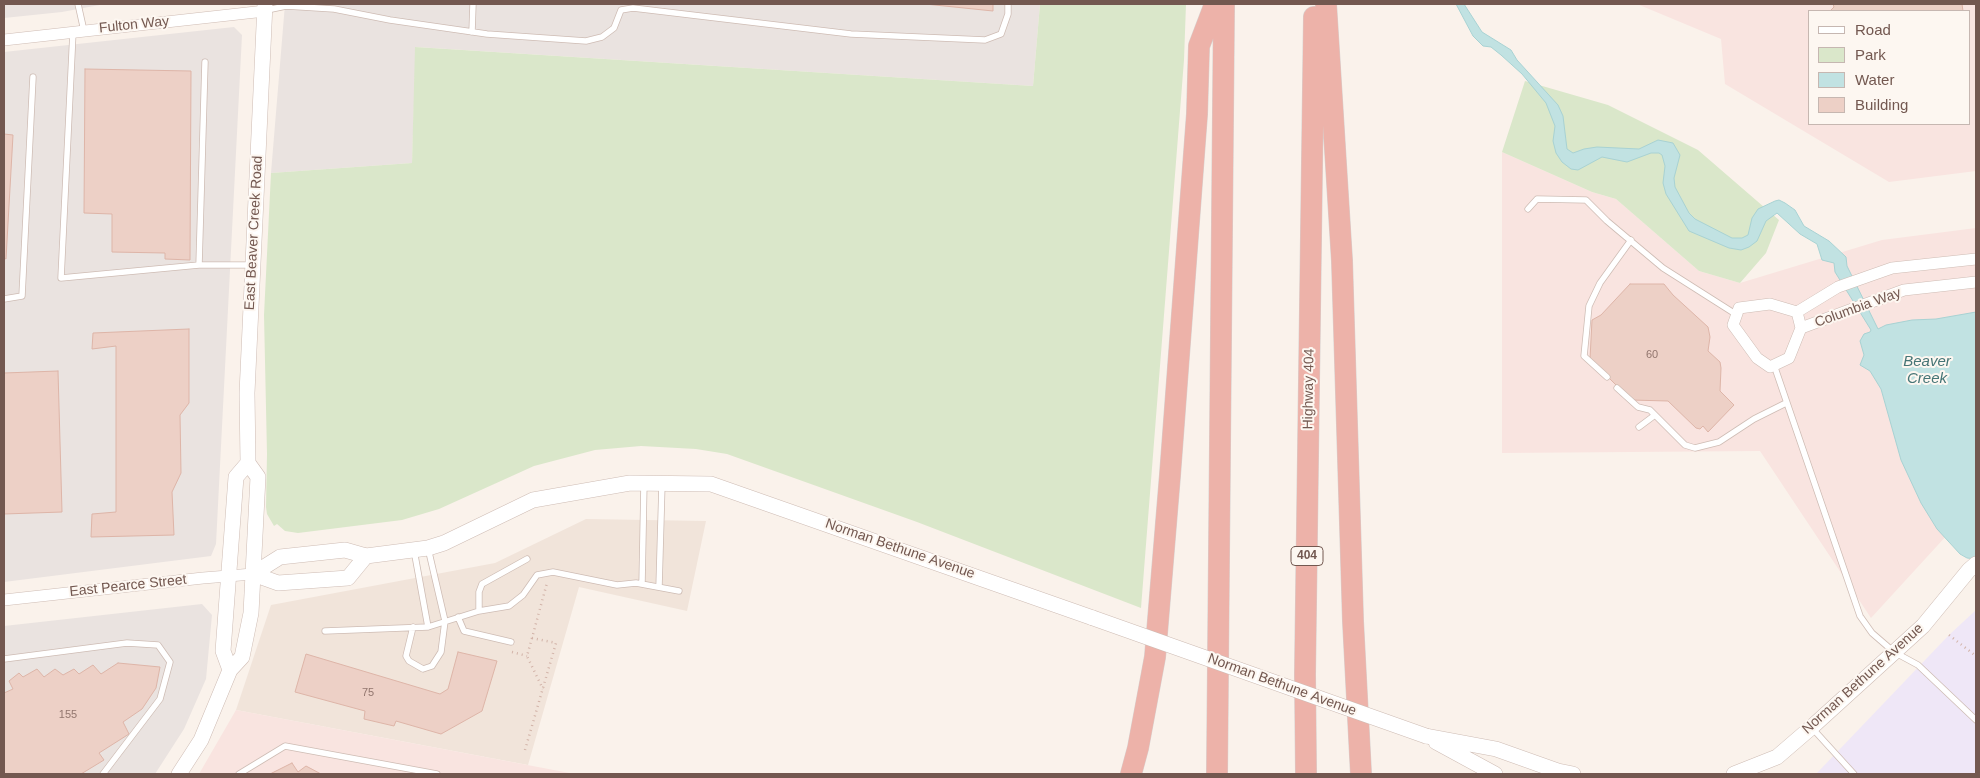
<!DOCTYPE html>
<style>
body{margin:0}
#map{position:relative;width:1980px;height:778px;overflow:hidden;background:#faf2eb;font-family:Arial,sans-serif}
canvas{display:block}
.frame{position:absolute;inset:0;border:5px solid #735850;pointer-events:none}
.legend{position:absolute;left:1808px;top:10px;width:162px;height:115px;box-sizing:border-box;background:#fdf7f1;border:1px solid #c6b7b1;margin:0;padding:6px 9px;list-style:none;font-size:15px;color:#735850}
.legend li{display:flex;align-items:center;gap:10px;height:25px}
.legend b{width:25px;border:1px solid #c6b7b1}
</style>
<div id="map">
<canvas width="1980" height="778"></canvas>
<div class="frame"></div>
<ul class="legend">
<li><b style="height:6px;background:#fff"></b>Road</li>
<li><b style="height:14px;background:#dae7ca"></b>Park</li>
<li><b style="height:14px;background:#c1e2e2"></b>Water</li>
<li><b style="height:14px;background:#edd0c6"></b>Building</li>
</ul>
</div>
<script>
const ctx = document.querySelector('canvas').getContext('2d');
ctx.lineJoin = 'round';
function fill(path, color) { ctx.fillStyle = color; ctx.fill(path, 'evenodd'); }
const poly = rows => new Path2D(rows.map(r => 'M' + r).join(''));
function strokePath(path, color, width, dash) { ctx.strokeStyle = color; ctx.lineWidth = width; ctx.lineCap = dash ? 'butt' : 'round'; ctx.setLineDash(dash || []); ctx.stroke(path); }
function drawText(font, color, halo, rows, align = 'center') {
  ctx.font = font + ' Arial,sans-serif'; ctx.lineWidth = 4; ctx.setLineDash([]); ctx.textBaseline = 'middle'; ctx.strokeStyle = halo; ctx.fillStyle = color; for (const [text, x, y, turn = 0] of rows) {
    ctx.save(); ctx.translate(x, y); ctx.rotate((+turn || 0) * Math.PI / 180); ctx.textAlign = isNaN(turn) ? turn : align; if (halo) ctx.strokeText(text, 0, 0); ctx.fillText(text, 0, 0); ctx.restore();
  }
}
fill(poly([
 [586,519,706,521,687,611,579,587,528,765,236,710,271,605,495,563]
]), '#f1e4da');
fill(poly([
 [1637,4,1976,4,1976,171,1889,182,1725,84,1721,39],
 [1809,11,1969,11,1969,124,1809,124],
 [1502,152,1592,192,1616,199,1699,271,1740,283,1882,240,1976,228,1976,507,1970,510,1871,618,1760,451,1502,453],
 [236,710,575,774,199,774]
]), '#f9e4e0');
fill(poly([
 [4,4,105,4,62,12,4,18],
 [285,4,1040,4,1033,86,416,47,412,163,271,173],
 [234,27,242,35,216,544,211,556,4,582,4,52],
 [202,604,212,615,206,679,184,729,155,774,4,774,4,626]
]), '#eae3e0');
fill(poly([
 [1976,610,1976,774,1816,774,1949,635]
]), '#efe7f7');
fill(poly([
 [1040,4,1186,4,1184,60,1141,608,917,522,727,454,696,449,641,446,595,450,534,466,439,509,402,520,298,533,285,531,277,524,274,526,267,514,266,507,267,454,264,315,271,173,412,163,415,47,1033,86],
 [1525,81,1608,105,1698,150,1779,220,1766,253,1740,283,1699,271,1616,199,1592,192,1502,152]
]), '#dae7ca');
const water = poly([
 [1456,4,1464,4,1482,32,1511,50,1517,60,1558,105,1563,116,1567,149,1573,153,1584,149,1597,147,1639,149,1658,140,1673,143,1680,155,1674,178,1675,187,1689,213,1695,219,1732,238,1742,238,1748,235,1752,218,1758,209,1775,201,1779,200,1785,203,1795,210,1804,226,1829,241,1846,257,1847,266,1878,329,1886,325,1912,320,1936,319,1976,312,1976,559,1967,558,1960,554,1937,529,1921,503,1901,460,1881,389,1870,371,1860,365,1864,355,1860,341,1864,334,1870,332,1871,330,1835,272,1834,263,1822,260,1817,244,1800,234,1777,213,1766,221,1757,241,1749,247,1741,250,1729,248,1689,231,1666,194,1663,183,1665,166,1662,155,1659,153,1651,153,1627,162,1602,157,1578,170,1571,169,1562,162,1556,153,1553,141,1555,126,1546,103,1522,74,1501,55,1491,47,1483,46,1473,36,1456,4]
]);
fill(water, '#c1e2e2');
strokePath(water, '#a8d2d3', 1);
const building = poly([
 [925,4,993,4,993,11,925,4],
 [1833,4,1962,4,1963,11,1830,11,1834,7,1833,4],
 [85,69,191,71,190,260,165,259,165,253,112,252,112,214,84,213,85,69],
 [4,134,13,135,6,259,4,258,4,134],
 [1630,284,1664,284,1673,295,1708,327,1710,337,1708,351,1720,362,1721,368,1720,391,1734,405,1708,432,1703,426,1700,429,1696,428,1668,401,1631,400,1590,359,1592,320,1601,315,1630,284],
 [189,329,189,403,180,415,181,473,172,492,174,535,91,537,92,514,116,512,116,346,92,349,93,333,189,329],
 [58,371,62,512,4,514,4,373,58,371],
 [458,652,497,661,482,711,441,734,396,721,394,726,364,719,365,711,295,692,306,654,440,694,448,689,458,652],
 [118,663,160,667,156,688,142,709,123,722,129,734,99,753,104,760,81,774,4,774,4,693,13,689,9,681,19,673,23,677,37,669,44,677,55,669,63,675,74,669,79,674,93,665,101,674,118,663],
 [292,763,298,772,306,766,321,774,270,774,292,763]
]);
fill(building, '#edd0c6');
strokePath(building, '#deb5a8', 1);
const service = poly([
 [78,4,84,31],
 [267,10,286,6,334,9,390,20,487,34,586,41,602,37,614,28,621,10,633,8,851,34,985,40,1001,34,1008,14,1008,4],
 [73,32,61,278,199,265],
 [472,32,473,4],
 [205,62,199,265,253,265],
 [1528,209,1537,199,1586,200,1607,221,1663,268,1737,315],
 [4,299,22,296,33,77],
 [1774,365,1860,616,1872,633,1894,652,1918,665,1976,720],
 [1607,377,1584,356,1589,306,1600,283,1631,240],
 [1617,388,1638,407,1650,410,1685,445,1695,448,1719,442,1754,419,1786,403],
 [1639,427,1655,415],
 [414,550,428,627],
 [642,584,644,483],
 [659,587,662,484],
 [479,611,479,592,482,584,527,559],
 [458,617,464,631,511,642],
 [413,627,406,656,409,661,423,669,432,666,441,652,445,621,428,548],
 [325,631,428,627,479,611,509,606,523,595,537,575,553,572,617,585,636,583,679,591],
 [4,659,127,643,158,645,170,662,160,699,103,774],
 [1813,729,1854,774],
 [239,774,285,746,437,774]
]);
const minor = poly([
 [4,40,265,11],
 [1797,312,1801,328,1789,358,1770,367,1757,358,1733,325,1739,308,1770,304,1797,312,1838,287,1892,268,1976,259],
 [1801,328,1904,290,1976,282],
 [4,600,203,578,253,574]
]);
const tertiary = poly([
 [253,574,280,557,345,550,366,556,428,548,444,543,533,500,630,483,711,484,1093,618],
 [253,574,278,583,348,578,366,556],
 [230,670,223,651,236,477,248,463],
 [1426,736,1496,749,1558,771,1573,774],
 [1436,742,1495,774],
 [179,774,201,740,230,670,242,657,251,613,258,477,248,463,247,393,265,4],
 [1734,774,1777,757,1813,726,1923,626,1969,570,1976,564]
]);
const motorway = poly([
 [1326,4,1342,261,1353,621,1361,774],
 [1131,774,1138,748,1155,657,1170,475,1197,114,1199,46,1215,4],
 [1217,774,1224,4],
 [1306,774,1305,674,1314,17]
]);
strokePath(service, '#cebcb4', 7);
strokePath(minor, '#cebcb4', 12);
strokePath(tertiary, '#cebcb4', 16);
strokePath(motorway, '#d8d0ce', 22);
strokePath(poly([
 [1949,635,1976,656],
 [532,638,527,656,543,689],
 [512,652,527,656],
 [525,750,556,643,532,638,547,583]
]), '#d2b3a8', 2.5, [1, 4]);
strokePath(service, '#fff', 5.5);
strokePath(minor, '#fff', 11);
strokePath(tertiary, '#fff', 15);
strokePath(motorway, '#edb2a9', 21);
const tertiaryBridge = poly([
 [1093,618,1426,736]
]);
strokePath(tertiaryBridge, '#cebcb4', 16, []);
strokePath(tertiaryBridge, '#fff', 15);
drawText('11px', '#92766e', null, [
 ["60",1652,355],
 ["75",368,693],
 ["155",68,715]
]);
for (const [x, y, w] of [
 [1307,556,32]
]) { const box = new Path2D(); box.roundRect(x - w / 2, y - 9.5, w, 19, 4); ctx.fillStyle = '#fdf7f1'; ctx.fill(box); strokePath(box, '#735850', 1); }
drawText('bold 12px', '#735850', null, [
 ["404",1307,556]
]);
drawText('14px', '#735850', '#fdf7f1', [
 ["Fulton Way",134,25,-6],
 ["East Beaver Creek Road",254,233,-87],
 ["Columbia Way",1858,308,-20],
 ["Highway 404",1309,389,-89],
 ["Norman Bethune Avenue",900,549,19],
 ["East Pearce Street",128,586,-6],
 ["Norman Bethune Avenue",1863,679,-42],
 ["Norman Bethune Avenue",1282,685,20]
]);
drawText('italic 15px', '#467576', '#fdf7f1', [
 ["Beaver",1927,362],
 ["Creek",1927,379]
]);
</script>
